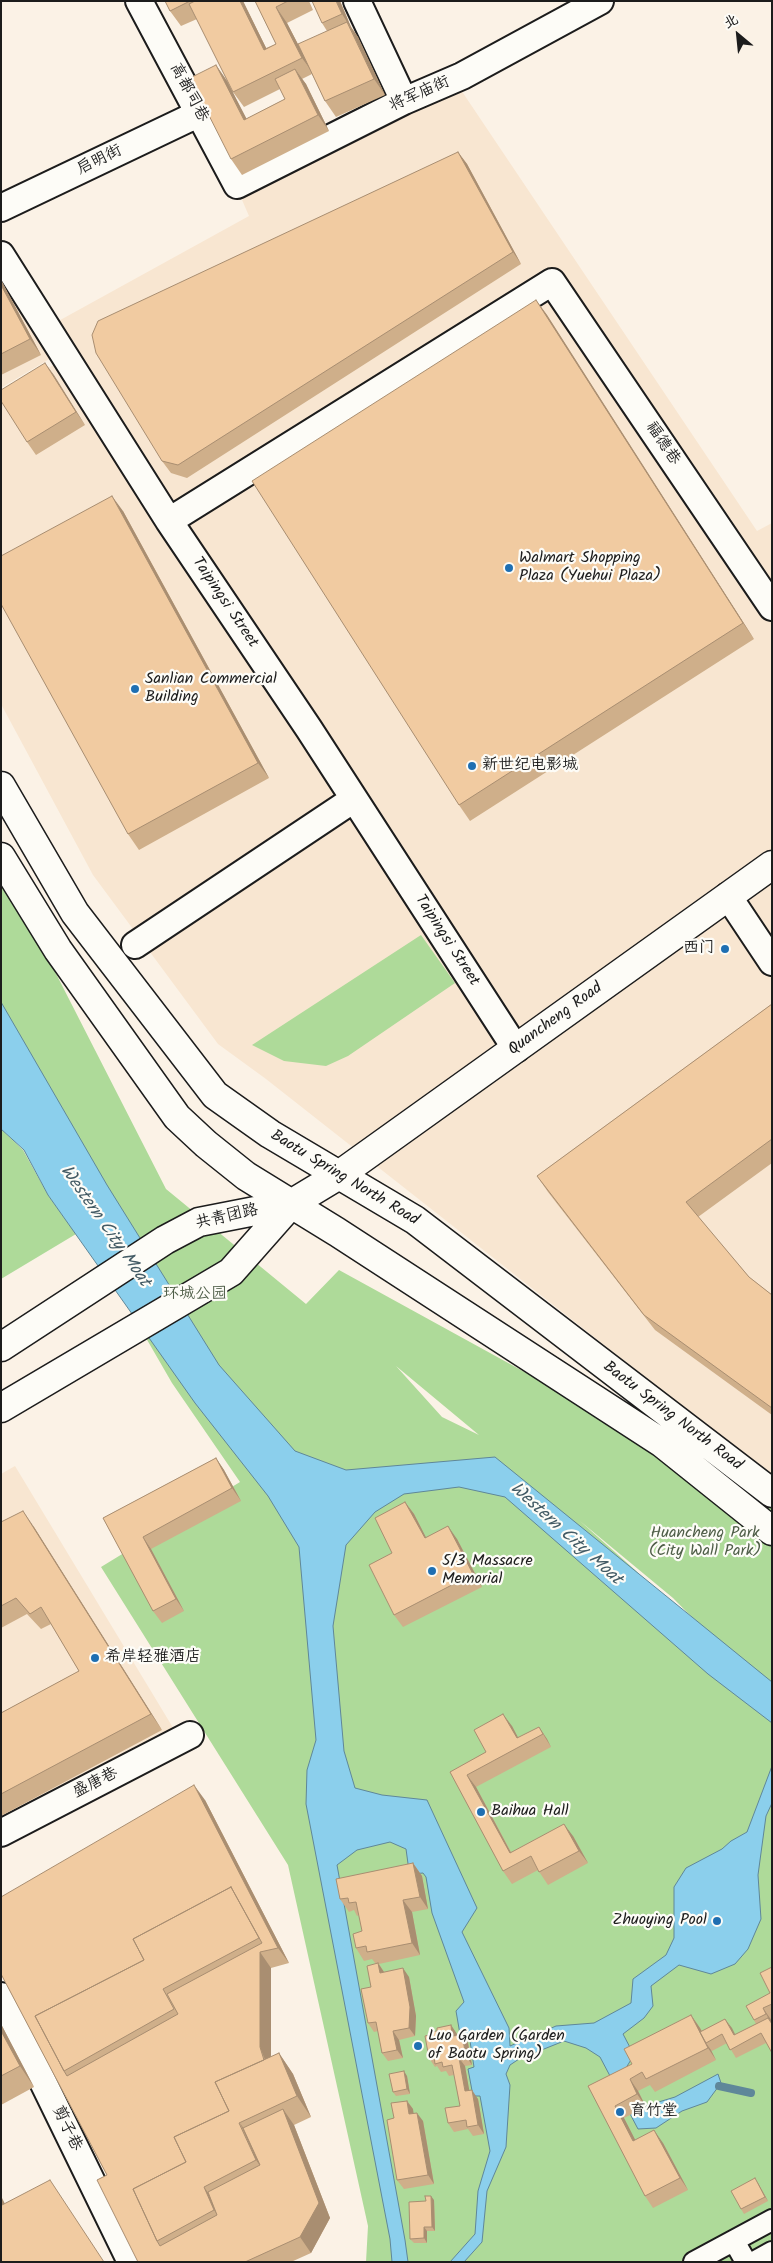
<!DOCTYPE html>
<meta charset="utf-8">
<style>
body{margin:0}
#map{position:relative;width:773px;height:2263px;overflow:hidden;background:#fbf2e6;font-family:Kalam,"LXGW WenKai TC",sans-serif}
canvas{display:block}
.frame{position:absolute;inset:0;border:2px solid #1c1c1c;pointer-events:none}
.north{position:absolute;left:713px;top:10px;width:50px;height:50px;-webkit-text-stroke:4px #fdfcf7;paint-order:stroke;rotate:332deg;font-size:14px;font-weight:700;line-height:20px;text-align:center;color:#1c1c1c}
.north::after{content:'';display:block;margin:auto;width:18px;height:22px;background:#1c1c1c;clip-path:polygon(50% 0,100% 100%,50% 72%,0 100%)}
</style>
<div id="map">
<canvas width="773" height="2263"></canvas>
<div class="frame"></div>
<div class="north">北</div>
</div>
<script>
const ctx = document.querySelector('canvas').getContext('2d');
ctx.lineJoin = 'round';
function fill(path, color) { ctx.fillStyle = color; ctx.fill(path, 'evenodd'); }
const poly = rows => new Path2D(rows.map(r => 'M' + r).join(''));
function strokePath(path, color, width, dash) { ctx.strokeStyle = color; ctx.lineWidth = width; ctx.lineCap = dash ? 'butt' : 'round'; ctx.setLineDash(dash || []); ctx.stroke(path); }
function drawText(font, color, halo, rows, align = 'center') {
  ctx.font = font + ' Kalam,"LXGW WenKai TC",sans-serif'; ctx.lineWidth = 4.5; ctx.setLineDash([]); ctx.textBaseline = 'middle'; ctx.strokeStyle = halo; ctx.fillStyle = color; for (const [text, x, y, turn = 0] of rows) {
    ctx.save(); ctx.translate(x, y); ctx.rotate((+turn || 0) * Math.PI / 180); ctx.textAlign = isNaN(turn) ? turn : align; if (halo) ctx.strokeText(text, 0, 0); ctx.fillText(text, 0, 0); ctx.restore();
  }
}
fill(poly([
 [461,90,757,531,772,523,772,1477,266,1079,218,1044,93,875,1,704,1,396,72,354,53,324,249,216,239,193,408,108],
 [1,274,51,358,1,388],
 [15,1466,175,1731,1,1825,1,1474]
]), '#f8e6d1');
fill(poly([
 [1,866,166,1189,306,1304,339,1270,772,1508,772,1699,673,1598,580,1521,634,1569,772,1705,772,2262,366,2262,368,2226,288,1865,101,1567,240,1482,172,1383,1,1087],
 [396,1366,479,1435,442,1417],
 [421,935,455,983,348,1056,326,1066,284,1061,252,1045],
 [1,1129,23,1150,48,1195,76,1234,1,1279]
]), '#aeda99');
const water = poly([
 [1,1002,107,1185,219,1365,295,1451,346,1470,495,1457,772,1682,772,1723,708,1674,505,1497,459,1487,404,1494,375,1512,346,1545,333,1626,344,1751,355,1788,382,1795,427,1800,477,1908,462,1932,509,2028,510,2046,556,2026,594,2023,631,2003,633,1979,666,1955,674,1938,674,1887,686,1868,722,1849,731,1841,747,1832,772,1766,772,1803,766,1816,758,1875,761,1919,748,1949,735,1964,711,1974,679,1965,651,1986,653,2006,644,2018,623,2034,634,2055,624,2071,642,2107,675,2097,718,2074,721,2083,707,2102,682,2111,656,2128,638,2129,600,2057,586,2048,564,2041,519,2059,510,2065,506,2074,510,2085,506,2147,487,2191,482,2242,464,2262,450,2262,475,2234,478,2191,490,2151,480,2096,473,2096,468,2069,474,2067,470,2041,461,2040,456,2011,464,2002,432,1913,426,1877,423,1873,412,1874,409,1871,406,1849,390,1842,357,1850,337,1865,405,2240,408,2262,392,2262,390,2239,306,1804,307,1770,316,1740,299,1547,268,1496,195,1403,48,1195,24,1150,1,1129,1,1002]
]);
fill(water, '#8bcfec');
strokePath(water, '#5f8799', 1);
strokePath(poly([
 [719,2086,751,2093]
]), '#5f8799', 8);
const pedestrian = poly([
 [734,2241,746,2262],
 [694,2262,772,2220],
 [754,2262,772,2252]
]);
const minor = poly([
 [139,1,237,185,404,101,462,76,600,1],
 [357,1,404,101],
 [1,208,198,114],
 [1,255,169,521,309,729,516,1049],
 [169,521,552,282,772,607],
 [728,896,772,962],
 [135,945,354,799],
 [1,1833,190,1735],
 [1,1996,131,2262]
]);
const secondary = poly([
 [1,786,75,913,215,1095,270,1134,415,1220,772,1493],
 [1,857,58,950,177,1117,206,1144,246,1176,337,1232,662,1443,772,1531],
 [1,1347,165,1240,199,1222,291,1204],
 [1,1408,231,1272,291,1204,339,1175,772,865]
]);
strokePath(pedestrian, '#1c1c1c', 24);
strokePath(minor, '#1c1c1c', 30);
strokePath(secondary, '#1c1c1c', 31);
strokePath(pedestrian, '#fdfcf7', 20);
strokePath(minor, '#fdfcf7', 26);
strokePath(secondary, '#fdfcf7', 28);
fill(poly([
 [165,1,243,1,266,48,276,44,255,1,309,1,313,10,287,23,304,56,327,31,322,23,340,1,351,27,358,37,385,95,336,117,325,101,312,74,302,79,306,84,329,131,242,175,231,159,216,65,227,81,246,119,285,99,280,89,244,107,233,92,197,19,181,26,170,11],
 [458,152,467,164,521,264,187,478,171,473,162,461],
 [1,280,41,355,1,375],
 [536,300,547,315,754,639,470,821,459,805],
 [45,363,85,425,36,455,27,442],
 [123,511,269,778,139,850,128,834],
 [772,1004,772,1163,698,1217,749,1277,772,1295,772,1415,655,1330,548,1192,537,1176],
 [216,1458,224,1470,241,1501,151,1549,184,1611,162,1623,153,1611,103,1518],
 [405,1502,414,1514,426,1538,457,1539,482,1587,403,1627,394,1615,392,1553],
 [1,1522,34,1527,162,1730,1,1816,1,1713,79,1671,51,1624,41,1629,27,1614,1,1628],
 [512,1726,518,1738,539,1727,547,1739,551,1747,476,1787,511,1852,573,1836,588,1863,548,1885,538,1870,512,1884,503,1871,450,1772,486,1752],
 [205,1800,289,1963,271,1968,271,2057,279,2053,293,2074,311,2117,294,2125,330,2218,311,2253,291,2262,138,2262,107,2175,1,1974],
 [413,1863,422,1876,428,1909,412,1912,420,1955,379,1964,384,1972,409,1977,416,2016,415,2036,399,2040,403,2058,388,2061,382,2053,378,2031,374,2032,368,2023,371,1987,376,1964,372,1959,364,1961,356,1948,362,1931,359,1915,357,1916,354,1910,349,1912,340,1899],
 [772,1967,772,2053,766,2043,736,2058,727,2043,712,2051,711,2050,716,2060,655,2092,650,2085,638,2091,646,2107,624,2118,635,2140,663,2143,688,2190,653,2208,645,2196,588,2086,632,2064,691,2015,702,2031,725,2019,735,2035,756,2024,754,2020,770,1993],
 [1,2024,34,2087,1,2105],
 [451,2025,457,2035,462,2035,468,2043,472,2065,465,2066,469,2091,478,2099,484,2134,473,2136,468,2129,454,2132,448,2123,460,2106,454,2075,449,2076,446,2071,441,2072,437,2066,435,2067,429,2058,437,2031],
 [407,2076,410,2094,396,2096,393,2092],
 [407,2101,413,2109,413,2114,423,2121,434,2184,404,2189,397,2180],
 [758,2183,768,2201,744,2214,741,2209],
 [434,2200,435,2231,427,2231,427,2243,414,2243,410,2239]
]), '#cfaf8a');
fill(poly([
 [240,1,243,1,275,66,264,50],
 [336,1,340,1,351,27,358,37,385,95,374,79,349,25,342,14],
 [276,7,287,23,313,73,302,58],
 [216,65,227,81,255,135,244,120],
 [295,69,306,84,329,131,318,115],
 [458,152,467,164,521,264,513,252],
 [1,280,41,355,30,339,1,285],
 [536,300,547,315,754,639,743,623],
 [45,363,54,375,85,425,76,412],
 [112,496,123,511,269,778,258,763],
 [216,1458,224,1470,241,1501,232,1488],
 [405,1502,414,1514,433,1551,425,1538],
 [23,1511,34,1527,162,1730,151,1714],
 [448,1526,457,1539,482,1587,473,1574],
 [143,1537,151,1549,184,1611,176,1599],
 [503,1714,512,1726,522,1745,517,1738],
 [539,1727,547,1739,551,1747,543,1734],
 [467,1775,476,1787,518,1866,510,1853],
 [194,1785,205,1800,289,1963,278,1948],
 [564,1824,573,1836,588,1863,579,1851],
 [413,1863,422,1876,428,1909,420,1897],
 [403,1900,412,1912,420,1955,412,1943],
 [260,1952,271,1968,271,2063,267,2065,260,2047],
 [378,1963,384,1972,380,1973],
 [403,1968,409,1977,416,2016,415,2036,409,2028],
 [763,2008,772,2021,772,2024,766,2014],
 [691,2015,700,2028,707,2042,706,2043,711,2050,716,2060,708,2048],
 [725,2019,732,2028,740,2044,734,2035],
 [1,2024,34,2087,20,2066,1,2031],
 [451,2025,457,2034,458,2045,452,2036],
 [393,2031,399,2040,403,2058,397,2050],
 [462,2035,468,2043,472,2065,466,2056],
 [279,2053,293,2074,311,2117,297,2096],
 [459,2058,465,2066,471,2100,465,2091],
 [404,2071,407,2076,410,2094,407,2089],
 [630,2079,638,2091,646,2107,637,2094],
 [472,2090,478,2099,484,2134,478,2125],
 [407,2101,413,2109,415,2123,409,2114],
 [615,2106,624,2118,642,2153,633,2141],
 [283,2109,294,2125,330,2218,311,2253,300,2237],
 [417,2113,423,2121,434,2184,428,2175],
 [240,2123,254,2144,271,2181,256,2160],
 [654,2130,663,2143,688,2190,680,2178],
 [755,2178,758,2183,768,2201,765,2197],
 [204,2187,219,2208,228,2231,214,2210],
 [1,2196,13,2220,1,2203],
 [431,2196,434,2200,435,2231,432,2227],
 [424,2227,427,2231,427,2243,424,2238]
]), '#a98e71');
const building = poly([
 [165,1,190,1,170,11,165,1],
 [195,1,240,1,264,50,276,44,255,1,288,1,276,7,302,58,233,92,189,4,195,1],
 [312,1,336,1,342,14,322,23,312,1],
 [347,22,374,79,325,101,298,44,347,22],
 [216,65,244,120,285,99,275,79,295,69,318,115,231,159,190,78,216,65],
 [458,152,513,252,178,465,162,461,96,353,92,335,98,321,458,152],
 [1,285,30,339,1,354,1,285],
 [536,300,743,623,459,805,252,481,536,300],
 [45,363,76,412,27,442,1,401,1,390,45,363],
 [112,496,258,763,128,834,1,604,1,556,112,496],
 [772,1004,772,1139,686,1202,749,1277,772,1295,772,1408,644,1315,537,1176,772,1004],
 [216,1458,232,1488,143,1537,176,1599,153,1611,103,1518,216,1458],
 [405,1502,425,1538,448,1526,473,1574,394,1615,369,1565,392,1553,375,1518,405,1502],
 [23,1511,151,1714,1,1794,1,1713,79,1671,41,1607,30,1614,16,1598,1,1606,1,1522,23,1511],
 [503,1714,517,1738,539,1727,543,1734,467,1775,510,1853,564,1824,579,1851,539,1872,531,1856,503,1871,450,1772,486,1752,474,1730,503,1714],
 [194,1785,278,1948,260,1952,260,2047,264,2060,215,2082,229,2111,174,2137,186,2162,133,2189,157,2241,160,2246,217,2215,208,2192,260,2165,243,2128,283,2109,319,2203,300,2237,245,2262,138,2262,97,2180,107,2175,1,1974,1,1897,194,1785],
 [231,1887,262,1943,167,1994,178,2014,67,2076,64,2071,35,2016,144,1960,133,1939,231,1887],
 [413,1863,420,1897,403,1900,412,1943,367,1952,366,1946,356,1948,353,1934,362,1931,356,1902,349,1903,348,1898,340,1899,336,1879,413,1863],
 [231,1887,259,1938,163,1989,174,2009,64,2071,35,2016,144,1960,133,1939,231,1887],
 [378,1963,380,1973,403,1968,410,2007,409,2028,393,2031,397,2050,382,2053,376,2022,368,2023,361,1989,371,1987,367,1966,378,1963],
 [772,1967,772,2004,763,2008,766,2014,754,2020,746,2006,770,1993,760,1973,772,1967],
 [691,2015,708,2048,646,2079,642,2072,630,2079,637,2094,615,2106,633,2141,654,2130,680,2178,645,2196,588,2086,632,2064,624,2049,691,2015],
 [768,2018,772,2024,772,2053,761,2033,730,2050,722,2034,706,2043,700,2032,725,2019,734,2035,768,2018],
 [451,2025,452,2036,462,2035,466,2056,459,2058,465,2091,472,2090,478,2125,467,2127,466,2120,448,2123,445,2108,460,2106,452,2065,443,2067,442,2062,435,2064,434,2057,429,2058,425,2036,429,2035,429,2032,437,2031,437,2028,451,2025],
 [1,2031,20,2066,1,2076,1,2031],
 [279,2053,297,2096,239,2123,256,2160,204,2187,214,2210,157,2241,133,2189,186,2162,174,2137,229,2111,215,2082,279,2053],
 [404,2071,407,2089,393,2092,389,2074,404,2071],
 [407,2101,409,2114,417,2113,428,2175,397,2180,387,2120,394,2118,391,2103,407,2101],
 [755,2178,765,2197,741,2209,731,2191,755,2178],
 [50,2180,104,2262,1,2262,1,2203,2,2205,50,2180],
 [425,2196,431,2196,432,2227,424,2227,424,2238,410,2239,409,2202,426,2201,425,2196]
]);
fill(building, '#f1cba1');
strokePath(building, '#a98e71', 1);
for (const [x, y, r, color] of [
 [509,568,5,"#1f6fb2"],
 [135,689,5,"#1f6fb2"],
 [472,766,5,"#1f6fb2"],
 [725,949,5,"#1f6fb2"],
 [432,1571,5,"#1f6fb2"],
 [95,1658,5,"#1f6fb2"],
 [481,1812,5,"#1f6fb2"],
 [717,1921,5,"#1f6fb2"],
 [418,2046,5,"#1f6fb2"],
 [620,2112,5,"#1f6fb2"]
]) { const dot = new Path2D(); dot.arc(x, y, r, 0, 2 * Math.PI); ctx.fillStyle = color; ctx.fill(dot); strokePath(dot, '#fdfcf7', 2); }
drawText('16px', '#1c1c1c', '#fdfcf7', [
 ["高都司巷",188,93,62],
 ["将军庙街",420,95,-24],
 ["启明街",100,161,-26],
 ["福德巷",662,444,56],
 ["Taipingsi Street",224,603,56],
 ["Taipingsi Street",446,941,57],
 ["Quancheng Road",556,1020,-36],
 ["Baotu Spring North Road",344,1179,31],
 ["共青团路",227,1218,-13],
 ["Baotu Spring North Road",672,1417,37],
 ["盛唐巷",96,1784,-27],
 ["剪子巷",66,2129,64]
]);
drawText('16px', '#1c1c1c', '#fdfcf7', [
 ["Walmart Shopping",519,559],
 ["Plaza (Yuehui Plaza)",519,577],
 ["Sanlian Commercial",145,680],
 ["Building",145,698],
 ["新世纪电影城",482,766],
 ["西门",715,949,"right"],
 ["5/3 Massacre",442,1562],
 ["Memorial",442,1580],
 ["希岸轻雅酒店",105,1658],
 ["Baihua Hall",491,1812],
 ["Zhuoying Pool",707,1921,"right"],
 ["Luo Garden (Garden",428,2037],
 ["of Baotu Spring)",428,2055],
 ["育竹堂",630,2112]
], 'left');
drawText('16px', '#4f5e48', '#fdfcf7', [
 ["环城公园",195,1295],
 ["Huancheng Park",705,1534],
 ["(City Wall Park)",705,1552]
]);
drawText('italic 18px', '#435b65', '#fdfcf7', [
 ["Western City Moat",104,1227,55],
 ["Western City Moat",565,1535,42]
]);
</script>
